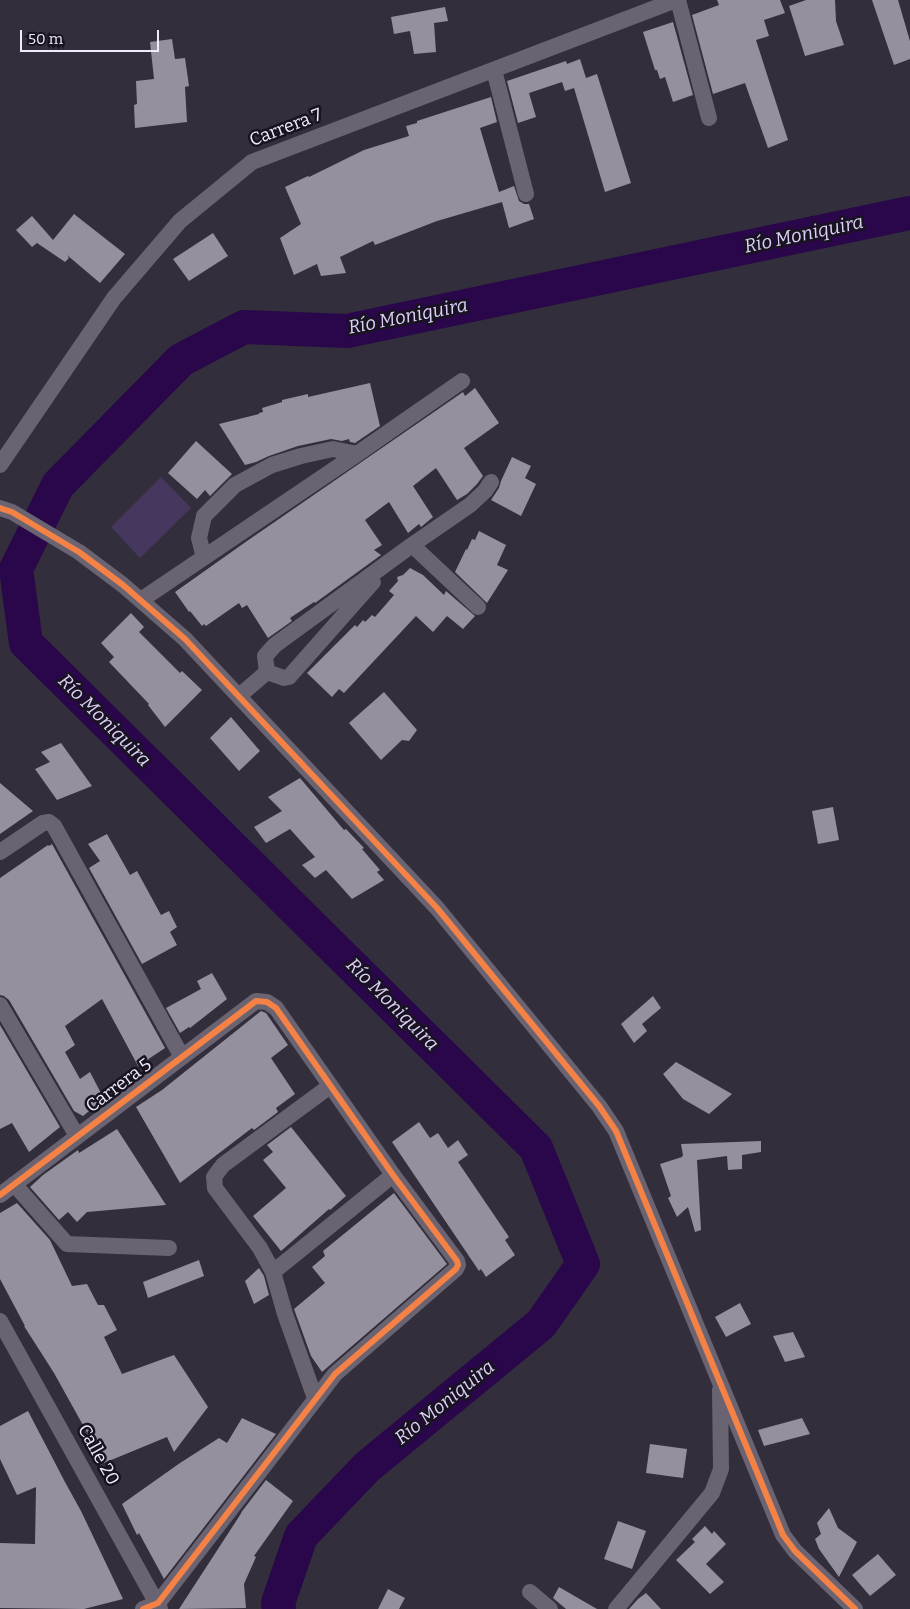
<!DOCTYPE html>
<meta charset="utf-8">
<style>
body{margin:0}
#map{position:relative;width:910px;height:1609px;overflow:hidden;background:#322e3b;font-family:Bitter,serif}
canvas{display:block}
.scale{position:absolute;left:20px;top:30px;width:139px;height:22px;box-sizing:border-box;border:2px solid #f0ebfa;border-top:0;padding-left:6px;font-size:15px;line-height:18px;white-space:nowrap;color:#f0ebfa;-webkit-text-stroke:4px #18141f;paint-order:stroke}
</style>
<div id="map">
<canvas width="910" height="1609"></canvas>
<div class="scale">50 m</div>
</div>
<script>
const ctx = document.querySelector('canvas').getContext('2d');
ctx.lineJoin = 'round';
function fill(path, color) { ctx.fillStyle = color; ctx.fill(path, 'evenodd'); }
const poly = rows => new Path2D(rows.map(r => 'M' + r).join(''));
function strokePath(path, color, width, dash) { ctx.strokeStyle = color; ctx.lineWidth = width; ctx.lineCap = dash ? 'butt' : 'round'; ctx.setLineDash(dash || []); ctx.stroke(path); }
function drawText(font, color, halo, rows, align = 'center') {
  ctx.font = font + ' Bitter,serif'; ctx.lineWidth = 5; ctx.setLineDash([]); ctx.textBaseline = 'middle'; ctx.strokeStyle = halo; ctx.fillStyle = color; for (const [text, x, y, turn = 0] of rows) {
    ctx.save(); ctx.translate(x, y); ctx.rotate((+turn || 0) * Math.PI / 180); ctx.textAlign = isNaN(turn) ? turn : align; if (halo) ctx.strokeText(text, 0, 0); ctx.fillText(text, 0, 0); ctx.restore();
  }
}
fill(poly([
 [161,477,191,508,140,558,111,527]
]), '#46375f');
strokePath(poly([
 [279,1609,278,1603,301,1536,367,1467,541,1324,583,1264,536,1148,26,643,16,569,58,485,181,360,244,327,347,331,910,213]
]), '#29074a', 34);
fill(poly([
 [717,0,780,0,785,13,764,20,769,36,756,40,788,140,768,148,745,83,713,94,692,15,719,5],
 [806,0,835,0,836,21,844,45,805,56,789,6],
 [872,0,898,0,910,41,910,59,894,65],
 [445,7,448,21,434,23,436,52,414,54,410,31,394,34,391,17],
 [673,22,693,95,673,102,665,77,660,79,657,70,655,70,643,32],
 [172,39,175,59,185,58,189,86,185,87,187,122,135,128,134,105,137,104,136,81,154,79,150,42],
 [580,59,586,78,597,74,631,183,605,192,574,88,565,91,562,82,529,93,536,117,518,123,507,81,566,61,567,64],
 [491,97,497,122,480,128,499,192,514,186,519,201,524,204,529,204,534,219,509,228,502,202,437,221,375,245,373,241,340,257,346,273,321,276,317,264,294,275,280,238,301,224,285,187,308,176,309,177,364,150,409,136,406,126,417,123,417,121],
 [74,214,125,254,100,283,67,255,69,258,65,262,37,243,32,247,16,230,32,216,53,240],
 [213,233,228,256,189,281,173,259],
 [370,383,380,426,355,443,350,442,349,439,342,441,331,439,298,446,269,456,256,462,245,465,219,424,259,414,259,413,263,412,262,408,282,402,282,400,308,394,308,397],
 [475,388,499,423,464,448,483,476,477,484,467,494,457,500,436,468,413,486,433,517,421,527,419,524,408,533,389,502,365,520,382,545,374,550,381,555,315,603,314,602,290,618,292,621,268,638,247,605,242,608,239,603,206,626,204,624,202,626,190,611,189,612,175,592,247,541,463,392,465,396],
 [196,441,232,474,210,496,205,490,197,499,168,473],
 [512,457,531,466,525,478,536,484,521,516,491,500,499,488,501,481],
 [479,531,506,545,497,565,508,570,487,603,455,572,466,549,467,550,472,539,475,540],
 [410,568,423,575,444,595,446,591,475,616,463,629,447,616,433,632,416,616,344,693,339,689,332,697,307,673,355,625,357,627,363,620,365,622,372,615,375,617,394,595,389,591,398,581,397,577,403,575],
 [131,613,144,627,139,632,180,673,182,671,202,690,165,727,148,705,149,704,109,662,114,657,101,643],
 [384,692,417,730,409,741,402,740,381,760,349,723],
 [231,717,260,751,239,771,210,738],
 [61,743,92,786,57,800,35,769,50,762,41,752],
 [300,778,344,830,346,829,364,848,362,849,380,870,377,872,384,880,352,899,326,870,315,878,302,865,315,857,290,829,266,843,254,827,282,811,268,797],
 [0,783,33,811,0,834],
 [833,807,839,840,818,844,812,811],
 [107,834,130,875,137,871,161,915,169,911,177,927,170,932,177,945,142,964,89,868,100,861,88,844],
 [52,844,165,1048,138,1066,102,999,65,1026,75,1045,65,1052,80,1079,90,1072,104,1099,83,1116,74,1111,9,1000,4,996,0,995,0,878,48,845,49,846],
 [212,973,227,999,190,1028,189,1027,180,1033,166,1008,201,989,197,981],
 [653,996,661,1008,642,1024,647,1031,634,1043,621,1024],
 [261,1011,266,1013,288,1045,271,1058,295,1094,276,1108,278,1112,254,1130,252,1128,180,1183,136,1107,162,1090],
 [0,1025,60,1127,29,1152,12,1123,0,1129],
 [676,1062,732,1094,709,1114,683,1099,663,1074],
 [419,1122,430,1138,438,1133,448,1148,458,1140,468,1155,458,1162,509,1237,505,1240,515,1255,486,1277,481,1269,479,1271,392,1142],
 [291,1127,346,1196,330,1210,329,1209,281,1251,253,1216,286,1188,263,1160,273,1152,267,1145],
 [117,1129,166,1205,87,1212,77,1222,68,1212,59,1220,30,1187,43,1175,78,1150,79,1153],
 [761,1141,761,1152,742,1155,742,1169,728,1170,727,1156,697,1160,701,1230,695,1232,688,1207,677,1217,668,1198,671,1196,660,1164,682,1157,683,1155,681,1144],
 [394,1193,447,1264,322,1372,311,1356,294,1309,325,1283,312,1267,325,1256,323,1251],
 [17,1203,50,1240,72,1286,87,1284,98,1305,104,1305,117,1330,104,1337,122,1374,174,1355,208,1407,174,1452,167,1437,104,1463,54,1373,24,1326,25,1326,0,1279,0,1213],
 [199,1260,204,1276,148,1298,143,1282],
 [259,1268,264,1276,269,1295,254,1304,245,1281],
 [740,1303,751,1324,726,1337,715,1317],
 [793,1332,805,1357,785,1362,773,1336],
 [28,1411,65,1482,81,1511,123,1599,84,1609,0,1608,0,1543,35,1544,36,1487,17,1495,0,1459,0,1426],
 [242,1418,276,1434,164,1579,139,1533,137,1535,122,1504,180,1463,219,1438,227,1443],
 [802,1418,810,1434,764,1446,758,1430],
 [650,1444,687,1449,683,1478,646,1473],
 [266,1480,293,1501,254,1556,256,1557,244,1584,246,1608,179,1609,242,1512,240,1514],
 [829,1508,838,1528,857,1542,839,1577,819,1549,815,1539,821,1534,817,1523],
 [618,1521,646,1531,632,1569,604,1559],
 [705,1526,712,1534,714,1531,726,1544,706,1564,724,1582,710,1594,676,1560,695,1542,692,1539],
 [878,1554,896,1575,870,1596,852,1575],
 [559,1587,597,1609,566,1609,553,1598],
 [388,1589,405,1598,399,1609,378,1609],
 [646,1593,661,1609,629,1609,638,1599]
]), '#94909d');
strokePath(poly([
 [678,0,709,118],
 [494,70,526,194],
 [0,465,114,298,180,221,252,162,676,0],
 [0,508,12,512,79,552,123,585,185,639,437,908,599,1106,616,1131,783,1535,795,1551,855,1609],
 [412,545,478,607],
 [204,558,199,538,204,516,235,485,272,465,301,456,333,449,357,454],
 [141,600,357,454,462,381],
 [267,672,265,656,275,645,412,545,470,505,485,491,491,482],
 [267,672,284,678,289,677,373,582],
 [239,696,267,672],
 [0,852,43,823,49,822,54,826,182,1057],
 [0,1005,77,1136],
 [14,1184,67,1244,169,1248],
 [0,1195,256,1001,267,1002,276,1008,393,1175,457,1261,458,1265,456,1269,335,1374,158,1603,143,1609],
 [273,1272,393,1175],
 [0,1321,160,1609],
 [315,1398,285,1314,273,1272,260,1248,215,1188,214,1177,223,1165,330,1086],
 [530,1592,550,1609],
 [616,1609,712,1493,721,1469,720,1390]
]), '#696372', 16);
strokePath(poly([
 [0,508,12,512,79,552,123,585,185,639,437,908,599,1106,616,1131,783,1535,795,1551,855,1609],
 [0,1195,256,1001,267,1002,276,1008,393,1175,457,1261,458,1265,456,1269,335,1374,158,1603,143,1609]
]), '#f48246', 6);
drawText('18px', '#f0ebfa', '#18141f', [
 ["Carrera 7",286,128,-21],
 ["Carrera 5",119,1086,-37],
 ["Calle 20",98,1455,61]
]);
drawText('italic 19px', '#ddcff9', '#18141f', [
 ["Río Moniquira",804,235,-12],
 ["Río Moniquira",408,317,-11],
 ["Río Moniquira",104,721,45],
 ["Río Moniquira",392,1005,45],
 ["Río Moniquira",445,1403,-39]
]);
</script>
